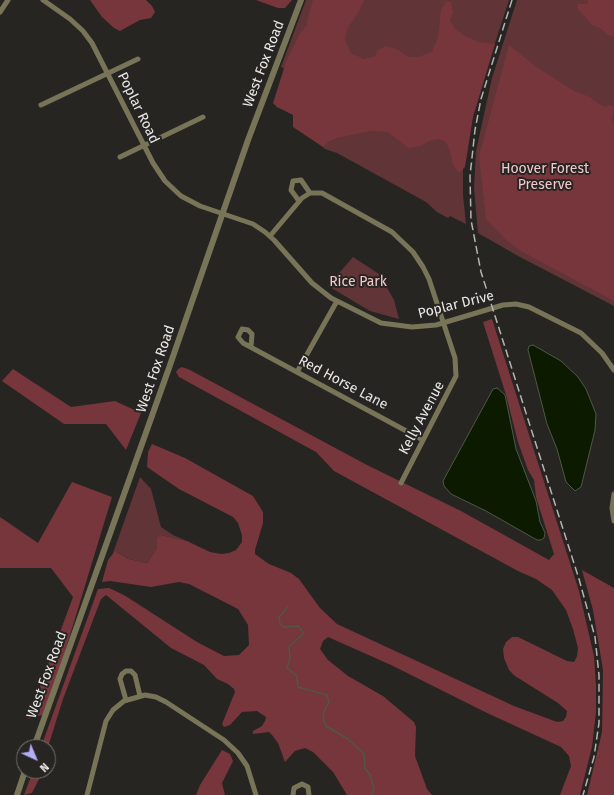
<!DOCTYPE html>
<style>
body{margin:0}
#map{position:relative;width:614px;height:795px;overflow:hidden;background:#272522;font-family:"Fira Sans",sans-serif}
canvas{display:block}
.north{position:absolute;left:16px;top:739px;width:40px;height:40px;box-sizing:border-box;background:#272522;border:1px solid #747370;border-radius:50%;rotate:136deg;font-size:11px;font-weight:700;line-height:16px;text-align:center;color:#e8e7e5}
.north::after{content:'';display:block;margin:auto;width:14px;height:18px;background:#b2adf9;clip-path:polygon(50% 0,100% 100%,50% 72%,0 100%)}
</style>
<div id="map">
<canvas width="614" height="795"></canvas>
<div class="north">N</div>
</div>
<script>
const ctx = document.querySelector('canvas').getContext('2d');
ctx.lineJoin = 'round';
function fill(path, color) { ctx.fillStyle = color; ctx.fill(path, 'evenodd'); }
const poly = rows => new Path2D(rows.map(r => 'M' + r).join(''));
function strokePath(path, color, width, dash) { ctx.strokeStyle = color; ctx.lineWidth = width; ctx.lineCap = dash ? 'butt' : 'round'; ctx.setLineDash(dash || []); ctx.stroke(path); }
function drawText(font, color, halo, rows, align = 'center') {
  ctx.font = font + ' "Fira Sans",sans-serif'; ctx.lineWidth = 4; ctx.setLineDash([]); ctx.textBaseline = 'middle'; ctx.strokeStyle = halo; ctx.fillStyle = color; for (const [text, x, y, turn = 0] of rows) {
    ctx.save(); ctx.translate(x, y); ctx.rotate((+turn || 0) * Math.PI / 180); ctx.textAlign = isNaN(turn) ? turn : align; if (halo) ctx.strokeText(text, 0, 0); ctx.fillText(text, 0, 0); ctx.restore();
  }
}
fill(poly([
 [306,0,509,0,469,123,463,169,463,195,466,224,450,216,448,218,437,212,426,202,337,153,325,149,317,142,335,94,281,67],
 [517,0,614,0,614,306,520,257,478,233,474,188,476,151,492,78],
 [353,257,379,274,394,300,399,319,370,311,328,286],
 [140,477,151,489,161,527,173,535,187,541,161,535,157,548,147,563,129,559,117,552,113,553]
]), '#613438');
fill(poly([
 [90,0,146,0,152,6,155,12,151,18,140,20,120,31,114,28,102,17],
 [256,0,292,0,285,8,278,8],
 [313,0,364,0,357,15,347,29,345,40,351,53,364,59,375,56,378,50,386,46,397,49,408,57,418,57,432,52,438,37,441,10,446,1,451,2,453,12,450,20,455,29,465,36,479,42,495,44,473,117,465,167,459,173,453,165,450,151,446,142,439,139,429,141,421,146,408,148,388,132,371,131,337,138,328,142,323,147,293,127,293,115,277,107,273,103,286,62,300,33,307,25,308,17],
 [588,0,614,0,614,37,608,35,602,29,592,25,577,8,578,4,587,4],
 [509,45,538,68,574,91,590,97,599,104,605,107,610,105,614,107,612,121,614,122,614,301,521,251,506,240,486,219,479,156],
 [492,319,579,591,594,656,596,685,596,712,592,747,580,795,560,795,571,766,569,756,561,747,485,712,391,665,328,637,323,641,320,649,328,660,348,676,383,696,414,722,416,727,415,756,427,789,432,795,347,795,333,772,313,752,305,748,295,751,285,762,278,743,272,735,269,732,253,734,253,731,262,726,265,721,266,717,257,711,242,712,230,725,224,727,222,724,235,692,234,689,228,684,217,679,204,665,171,648,106,595,101,599,63,699,48,747,41,747,98,589,109,588,124,595,197,642,224,656,239,655,249,645,248,625,238,609,189,584,179,582,151,587,110,581,102,582,108,560,115,551,129,559,147,563,157,548,157,538,161,535,187,541,210,552,221,554,229,553,236,550,242,542,242,535,238,523,233,517,179,489,147,467,148,452,152,444,185,458,253,496,263,512,263,523,255,550,255,554,269,564,291,573,299,579,320,608,337,624,514,706,557,722,563,721,566,717,567,711,558,703,515,676,509,670,504,658,503,649,506,642,512,637,518,637,567,661,574,662,577,656,578,648,573,629,566,610,552,590,536,579,518,571,334,471,316,452,179,377,176,372,178,369,182,367,190,370,367,465,461,511,549,560,554,554,536,497,534,480,528,470,518,442,506,395,483,322],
 [13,369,71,407,115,401,141,413,126,450,106,424,64,424,2,381],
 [72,482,112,497,46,714,28,719,73,597,51,568,0,568,0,517,38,543],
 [582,570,614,588,614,795,587,795,602,732,603,670,593,610],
 [222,750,230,754,233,761,222,783,225,795,196,795,200,785],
 [33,771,42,771,41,775,32,793,24,795]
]), '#77353c');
const water = poly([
 [533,345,561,361,578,377,586,389,596,414,595,430,581,487,575,491,566,482,557,449,547,424,528,350,529,346,533,345],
 [497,388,505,395,516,449,536,501,540,522,545,533,544,538,541,540,537,540,486,511,451,494,444,486,443,481,493,389,497,388]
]);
fill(water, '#0c1b00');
strokePath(water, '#4e5845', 1);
strokePath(poly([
 [288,607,279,617,280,624,284,627,298,626,303,632,302,635,289,647,290,659,287,668,297,676,298,687,327,695,329,702,324,711,323,718,326,726,348,739,364,754,365,768,370,775,374,789,372,795]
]), '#4e5845', 1.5);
strokePath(poly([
 [43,0,70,19,83,31,92,43,153,163,165,181,181,196,200,206,253,224,265,232,274,240,312,283,331,298,381,323,412,327,436,325,503,305,516,304,529,307,581,333,602,353,614,370],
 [0,12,8,0],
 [41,105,138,59],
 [120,157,203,117],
 [299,201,291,190,293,181,301,180,310,193],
 [270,236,302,198,310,193,322,193,392,232,413,252,423,267,429,279,455,358,456,376,401,483],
 [251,347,252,334,248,330,242,329,238,337,243,343,423,440],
 [297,372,337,301],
 [614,494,612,508,614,521],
 [126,700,120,679,122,674,126,671,131,671,135,675,140,696],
 [87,795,106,721,113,710,124,701,145,695,156,697,166,702,224,740,238,753,247,766,256,795],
 [293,795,294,788,302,784,308,787,309,795]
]), '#777458', 5);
strokePath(poly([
 [34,747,169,368,248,140,301,0],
 [17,795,25,771]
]), '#777458', 6);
strokePath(poly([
 [512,0,481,99,475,130,470,176,471,220,481,272,579,579,595,637,599,675,599,723,594,757,583,795]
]), '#b5b4b2', 1.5, [8, 4]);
drawText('14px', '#e8e7e5', '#272522', [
 ["West Fox Road",264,64,-69],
 ["Poplar Road",138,108,64],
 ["Poplar Drive",456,305,-14],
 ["West Fox Road",156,369,-71],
 ["Red Horse Lane",343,383,28],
 ["Kelly Avenue",422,418,-62],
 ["West Fox Road",47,675,-70]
]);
drawText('14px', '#f3c8cb', '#272522', [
 ["Hoover Forest",545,169],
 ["Preserve",545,185],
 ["Rice Park",358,282]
]);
</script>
